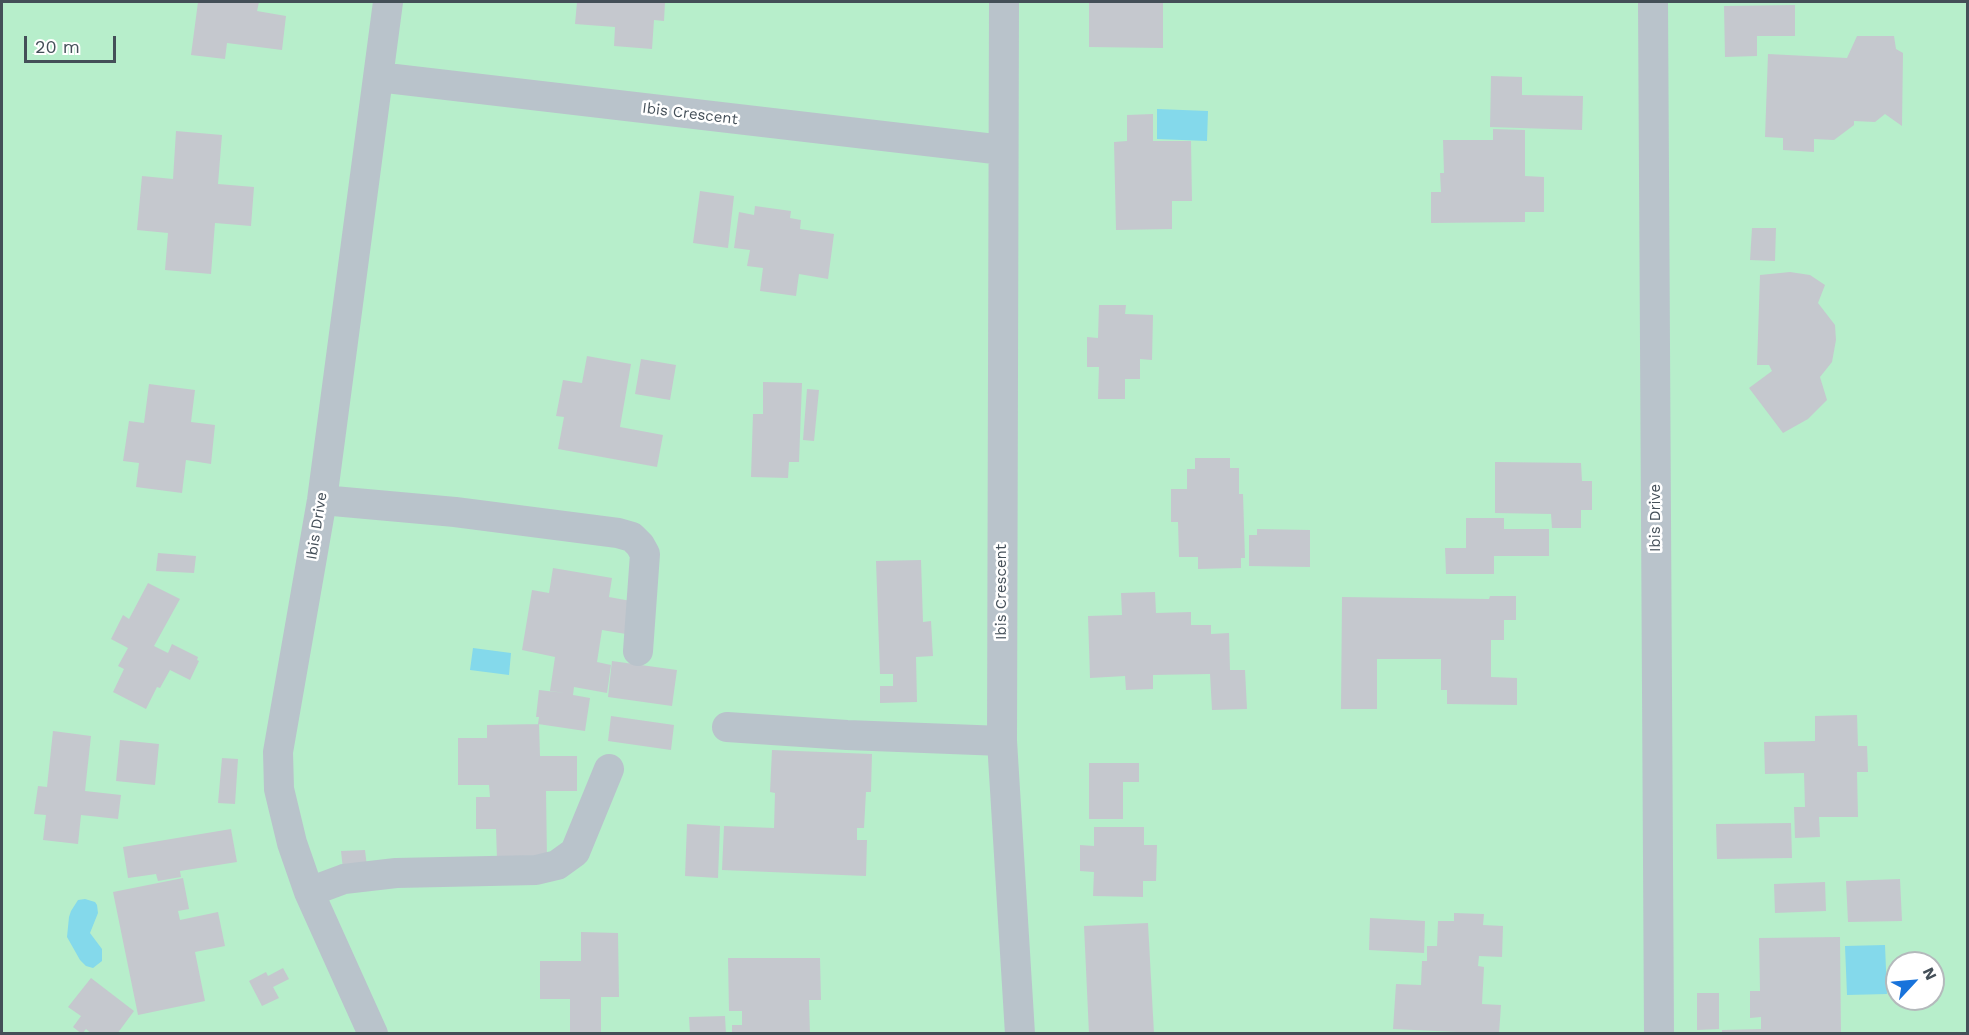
<!DOCTYPE html>
<style>
body{margin:0}
#map{position:relative;width:1969px;height:1035px;overflow:hidden;background:#eeebeb;font-family:"Work Sans",sans-serif}
canvas{display:block}
.frame{position:absolute;inset:0;border:3px solid #444f58;pointer-events:none}
.north{position:absolute;left:1885px;top:951px;width:60px;height:60px;box-sizing:border-box;background:#fff;border:2px solid #b4b9bc;border-radius:50%;rotate:64deg;font-size:16px;font-weight:700;line-height:24px;text-align:center;color:#444f58}
.north::after{content:'';display:block;margin:auto;width:21px;height:27px;background:#1873db;clip-path:polygon(50% 0,100% 100%,50% 72%,0 100%)}
.scale{position:absolute;left:24px;top:36px;width:92px;height:27px;box-sizing:border-box;border:3px solid #444f58;border-top:0;padding-left:8px;font-size:18px;line-height:21px;white-space:nowrap;color:#444f58;-webkit-text-stroke:4px #fff;paint-order:stroke}
</style>
<div id="map">
<canvas width="1969" height="1035"></canvas>
<div class="frame"></div>
<div class="north">N</div>
<div class="scale">20 m</div>
</div>
<script>
const ctx = document.querySelector('canvas').getContext('2d');
ctx.lineJoin = 'round';
function fill(path, color) { ctx.fillStyle = color; ctx.fill(path, 'evenodd'); }
const poly = rows => new Path2D(rows.map(r => 'M' + r).join(''));
function strokePath(path, color, width, dash) { ctx.strokeStyle = color; ctx.lineWidth = width; ctx.lineCap = dash ? 'butt' : 'round'; ctx.setLineDash(dash || []); ctx.stroke(path); }
function drawText(font, color, halo, rows, align = 'center') {
  ctx.font = font + ' "Work Sans",sans-serif'; ctx.lineWidth = 5; ctx.setLineDash([]); ctx.textBaseline = 'middle'; ctx.strokeStyle = halo; ctx.fillStyle = color; for (const [text, x, y, turn = 0] of rows) {
    ctx.save(); ctx.translate(x, y); ctx.rotate((+turn || 0) * Math.PI / 180); ctx.textAlign = isNaN(turn) ? turn : align; if (halo) ctx.strokeText(text, 0, 0); ctx.fillText(text, 0, 0); ctx.restore();
  }
}
fill(poly([
 [2,2,1967,2,1967,1033,2,1034],
 [1897,963,1933,963,1933,999,1897,999]
]), '#b7eecb');
fill(poly([
 [1157,109,1208,111,1207,141,1157,139],
 [473,648,511,653,509,675,470,670],
 [85,899,95,902,97,905,98,913,90,933,102,949,102,961,93,968,86,966,80,960,67,937,69,917,71,911,78,900],
 [1885,945,1887,994,1847,995,1845,946]
]), '#84d9eb');
fill(poly([
 [198,2,259,2,257,11,286,16,282,50,227,43,225,59,191,55],
 [577,2,665,2,664,21,654,20,652,49,614,46,615,27,575,24],
 [1089,2,1163,2,1163,48,1089,47],
 [1795,5,1795,36,1757,36,1757,56,1725,57,1724,6],
 [1857,36,1894,36,1896,49,1903,53,1902,126,1885,114,1875,122,1854,121,1854,125,1834,140,1814,139,1814,152,1783,150,1783,138,1765,137,1768,54,1847,58],
 [1491,76,1522,77,1522,95,1583,96,1582,130,1490,127],
 [1153,114,1153,141,1191,141,1192,201,1172,201,1172,229,1116,230,1114,142,1127,141,1127,115],
 [1493,129,1525,130,1525,176,1544,177,1544,212,1525,212,1525,222,1431,223,1431,192,1441,192,1440,173,1444,173,1443,140,1493,140],
 [176,131,222,135,218,184,254,187,251,226,215,223,211,274,165,270,168,233,137,230,142,176,173,179],
 [700,191,734,196,728,248,693,243],
 [755,206,791,211,790,218,801,220,800,229,834,234,828,279,799,274,796,296,760,291,763,268,747,266,750,250,734,248,739,212,754,215],
 [1752,228,1776,228,1775,261,1750,260],
 [1790,272,1810,275,1825,285,1818,303,1835,325,1836,340,1832,362,1820,377,1827,400,1808,419,1783,433,1749,388,1772,371,1769,365,1757,365,1760,275],
 [1099,305,1126,305,1125,314,1153,315,1152,360,1140,359,1140,379,1125,379,1125,399,1098,399,1099,367,1087,367,1087,337,1098,338],
 [587,356,631,364,620,427,663,435,657,467,558,449,564,417,556,416,563,380,582,383],
 [641,359,676,365,670,400,635,394],
 [763,382,802,383,799,462,789,462,788,478,751,477,753,414,763,414],
 [149,384,195,390,191,422,215,425,211,464,186,460,182,493,136,487,139,463,123,461,129,421,144,423],
 [807,389,819,390,814,441,803,440],
 [1195,458,1230,458,1230,468,1239,468,1239,494,1243,494,1245,558,1241,558,1241,568,1198,569,1198,557,1179,557,1178,522,1171,522,1171,489,1187,489,1187,469,1195,469],
 [1495,462,1581,463,1582,481,1592,481,1592,510,1581,510,1581,528,1552,528,1551,514,1495,513],
 [1466,518,1504,518,1504,529,1549,529,1549,556,1494,556,1494,574,1446,574,1445,548,1466,548],
 [1257,529,1310,530,1310,567,1249,566,1249,535,1257,535],
 [158,553,196,556,194,573,156,571],
 [921,560,923,622,931,621,933,656,916,657,917,702,880,703,880,686,893,686,893,674,880,674,876,561],
 [553,568,612,578,609,597,631,601,626,634,602,630,597,662,611,665,607,693,574,687,573,695,590,698,585,731,538,724,539,717,536,717,539,690,565,693,550,691,555,657,522,650,532,590,549,593],
 [148,583,180,599,154,646,168,653,172,644,198,657,197,660,199,661,190,680,170,670,160,688,157,687,146,709,113,692,124,669,118,666,128,648,111,639,123,615,129,619],
 [1155,592,1156,613,1191,612,1191,625,1211,625,1211,634,1229,633,1230,670,1245,670,1247,709,1212,710,1210,674,1153,675,1153,689,1126,690,1125,676,1090,678,1088,616,1122,615,1121,593],
 [1490,596,1516,596,1516,620,1504,620,1504,640,1491,640,1491,677,1517,678,1517,705,1447,704,1447,690,1441,690,1441,659,1377,659,1377,709,1341,709,1342,597,1489,599],
 [612,661,677,670,672,706,608,697],
 [1857,715,1858,746,1867,746,1868,772,1857,772,1858,817,1819,817,1820,837,1795,838,1794,807,1805,807,1804,773,1765,774,1764,742,1815,741,1815,716],
 [611,716,674,725,671,750,608,741],
 [539,724,540,756,577,756,577,791,546,791,547,859,497,859,496,829,476,829,476,797,490,797,489,785,458,785,458,738,487,738,487,725],
 [53,731,91,736,85,791,121,795,118,819,81,815,78,844,43,840,46,815,34,814,38,786,47,787],
 [120,740,159,744,155,785,116,781],
 [772,750,872,754,871,792,866,792,864,828,857,828,857,840,867,840,866,876,722,870,724,826,774,828,775,793,770,792],
 [222,758,238,759,235,804,218,803],
 [1089,763,1139,763,1139,782,1123,782,1123,819,1089,819],
 [1791,823,1792,858,1717,859,1716,824],
 [687,824,720,826,718,878,685,876],
 [1094,827,1144,827,1144,845,1157,845,1156,881,1143,881,1143,897,1093,896,1094,872,1080,871,1080,845,1094,846],
 [231,829,237,862,180,871,181,877,158,881,156,874,128,878,123,847],
 [365,850,367,867,343,869,341,851],
 [183,878,189,909,178,911,180,920,218,912,225,946,195,952,205,1001,138,1015,113,892],
 [1900,879,1902,921,1848,922,1846,881],
 [1825,882,1826,911,1775,913,1774,884],
 [1454,913,1484,914,1483,925,1503,926,1502,957,1479,956,1478,966,1484,967,1482,1004,1501,1005,1499,1034,1393,1029,1396,984,1421,985,1422,961,1427,961,1427,946,1437,946,1438,921,1454,921],
 [1370,918,1425,921,1424,953,1369,950],
 [1148,923,1154,1034,1089,1034,1084,926],
 [581,932,618,933,619,997,601,997,601,1034,570,1033,570,999,540,999,540,961,581,961],
 [1840,937,1841,1034,1722,1034,1722,1030,1761,1029,1761,1017,1750,1018,1750,991,1760,991,1759,938],
 [728,958,820,958,821,1000,809,1000,810,1034,732,1034,732,1025,742,1025,742,1011,729,1011],
 [283,968,289,979,273,987,279,998,262,1006,249,981,266,972,268,976],
 [91,978,134,1011,117,1034,104,1034,102,1032,100,1034,92,1034,86,1029,82,1034,73,1027,81,1016,68,1007],
 [1697,993,1719,993,1719,1029,1697,1030],
 [725,1016,726,1034,690,1034,689,1017]
]), '#c5c8ce');
strokePath(poly([
 [1004,2,1002,741,1020,1034],
 [1653,2,1659,1034],
 [378,77,1003,150],
 [322,500,455,512,618,533,632,537,640,545,645,554,638,651],
 [727,727,847,735,1002,741],
 [309,892,344,879,396,873,536,870,557,865,575,852,609,769],
 [373,1034,309,892,292,843,279,789,278,752,322,500,388,2]
]), '#b9c3cb', 30);
drawText('15px', '#444f58', '#fff', [
 ["Ibis Crescent",690,114,7],
 ["Ibis Drive",1656,518,-90],
 ["Ibis Drive",317,526,-81],
 ["Ibis Crescent",1002,592,-90]
]);
</script>
